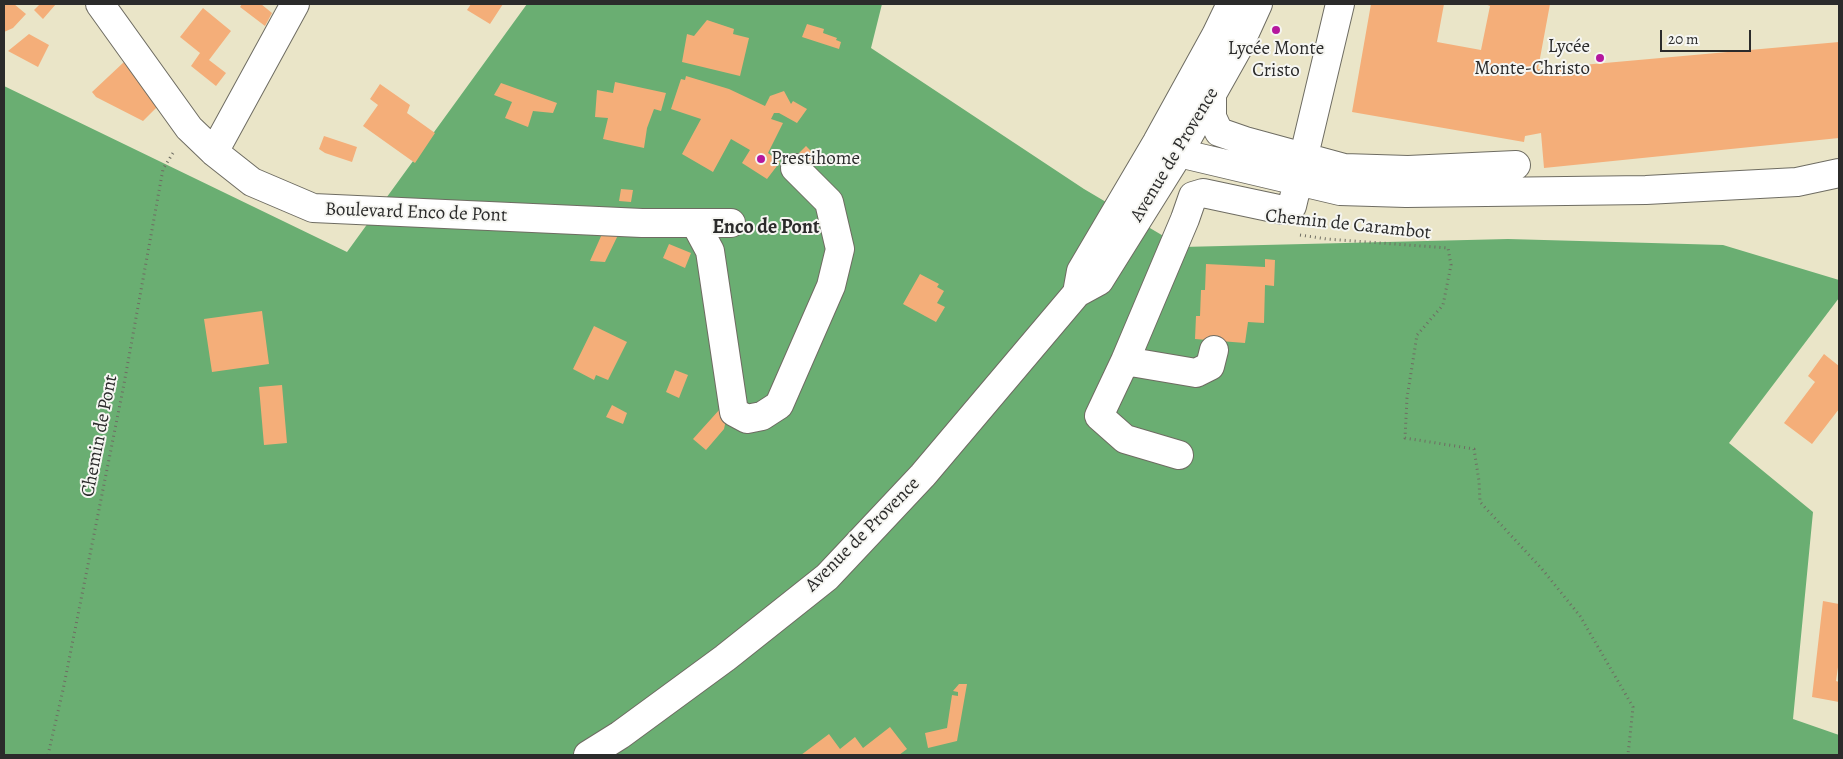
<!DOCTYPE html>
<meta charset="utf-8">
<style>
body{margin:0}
#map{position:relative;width:1843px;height:759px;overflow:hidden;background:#eae5c8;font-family:Alegreya,serif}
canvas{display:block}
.frame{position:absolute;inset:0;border:5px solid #2b2b2b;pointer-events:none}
.scale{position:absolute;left:1660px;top:30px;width:91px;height:22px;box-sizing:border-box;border:2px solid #2b2b2b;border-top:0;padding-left:6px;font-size:15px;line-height:18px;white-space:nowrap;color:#2b2b2b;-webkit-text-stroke:4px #f6f6f2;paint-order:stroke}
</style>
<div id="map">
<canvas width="1843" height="759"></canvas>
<div class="frame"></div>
<div class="scale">20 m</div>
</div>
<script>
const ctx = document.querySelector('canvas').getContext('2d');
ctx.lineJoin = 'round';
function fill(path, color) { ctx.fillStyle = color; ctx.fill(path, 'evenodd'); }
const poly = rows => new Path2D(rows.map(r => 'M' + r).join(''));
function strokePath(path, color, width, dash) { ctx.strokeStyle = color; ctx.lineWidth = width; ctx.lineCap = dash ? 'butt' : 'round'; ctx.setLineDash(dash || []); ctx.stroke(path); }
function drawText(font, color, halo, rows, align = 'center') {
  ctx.font = font + ' Alegreya,serif'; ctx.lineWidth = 4; ctx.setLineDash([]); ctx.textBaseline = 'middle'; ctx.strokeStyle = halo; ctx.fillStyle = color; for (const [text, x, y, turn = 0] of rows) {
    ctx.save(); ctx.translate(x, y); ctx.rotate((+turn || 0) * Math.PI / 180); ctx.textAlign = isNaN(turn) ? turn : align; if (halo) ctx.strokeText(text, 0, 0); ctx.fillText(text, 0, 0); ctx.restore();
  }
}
fill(poly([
 [527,4,882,4,871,48,1084,189,1182,247,1508,239,1723,245,1839,280,1839,298,1729,443,1813,512,1793,719,1839,735,1839,755,4,755,4,86,347,252]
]), '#6aae72');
fill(poly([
 [4,4,14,4,26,14,13,28,4,32],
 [40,4,56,4,43,19,34,10],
 [242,4,261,4,272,13,265,26,240,7],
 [471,4,503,4,490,24,467,10],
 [1371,4,1444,4,1437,42,1481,50,1490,6,1485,4,1550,4,1538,69,1839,42,1839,138,1544,168,1541,133,1525,136,1524,142,1352,112],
 [203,8,231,31,209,60,226,73,216,86,191,66,200,53,180,37],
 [707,20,734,29,733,34,749,38,740,76,682,62,687,34,694,36],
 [807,24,824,29,823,33,837,38,836,40,841,42,839,49,802,37],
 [29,34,49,45,38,67,8,51],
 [124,62,157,107,143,121,96,97,92,92],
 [686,76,729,89,765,106,770,96,784,91,791,104,793,101,807,109,797,123,779,113,774,113,771,119,783,123,768,153,780,162,767,179,742,163,750,150,731,139,713,172,682,154,701,119,671,109,681,79,685,80],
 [615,82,666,93,661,111,654,109,647,128,644,148,603,139,608,118,595,117,597,90,613,93],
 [501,83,557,103,553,113,533,111,528,127,505,118,512,102,494,95],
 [380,84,410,105,407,113,435,133,415,163,363,126,378,105,370,99],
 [324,136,357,147,352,162,325,153,319,149],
 [806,146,818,158,811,165,799,153],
 [621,189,633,190,631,202,619,201],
 [602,234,618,235,605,262,590,261],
 [669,244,691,253,685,268,663,258],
 [1265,259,1275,260,1274,286,1265,285,1264,323,1248,322,1245,343,1195,339,1196,316,1200,316,1201,290,1205,290,1206,264,1265,267],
 [920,274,939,284,937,287,944,291,937,303,945,307,936,322,903,304],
 [262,311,269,364,212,372,204,319],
 [594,326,627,342,608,380,596,375,594,380,573,369],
 [1824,354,1839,366,1839,409,1812,444,1784,423,1815,382,1808,376],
 [675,370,688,375,679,398,666,392],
 [282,385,287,443,264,445,259,387],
 [612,405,627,413,623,424,606,417],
 [720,409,727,415,724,429,706,450,693,439],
 [1823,601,1839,604,1839,660,1836,681,1839,682,1839,702,1812,697],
 [959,684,967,684,957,741,928,748,925,733,947,728,952,695,958,696,958,692,953,691],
 [890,727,907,749,899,755,801,755,829,734,840,749,855,737,863,748]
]), '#f4ae79');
const minor = poly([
 [100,4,189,128,214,152,252,182,313,208,642,223,731,223],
 [1212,94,1212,117,1219,132,1245,141,1344,168,1408,170,1516,165],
 [1159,143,1179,153,1340,191,1406,193,1646,190,1797,182,1839,173],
 [214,152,295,4],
 [695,223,710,251,734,412,747,419,762,416,779,405,831,286,840,249,829,202,795,168],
 [1125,361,1196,373,1210,366,1214,350],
 [1179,455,1125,439,1099,416,1125,361,1185,219,1193,196,1203,193,1283,210,1292,206,1340,4]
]);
const major = poly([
 [1077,293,1081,271,1157,142,1216,35,1231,4],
 [588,755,620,735,725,658,827,577,923,475,1077,293,1099,281,1179,153,1238,48,1258,4]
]);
strokePath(minor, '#6e6c62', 30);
strokePath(major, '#6e6c62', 30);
strokePath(poly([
 [1300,235,1327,239,1448,248,1451,265,1443,305,1417,335,1407,398,1405,438,1474,449,1479,481,1480,502,1542,569,1580,616,1633,707,1628,755],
 [48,755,63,690,124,384,163,169,173,153]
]), '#6e6c62', 3, [1, 4]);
strokePath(minor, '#fff', 28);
strokePath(major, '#fff', 28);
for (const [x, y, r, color] of [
 [1276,30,5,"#b5179e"],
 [1600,58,5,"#b5179e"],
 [761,159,5,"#b5179e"]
]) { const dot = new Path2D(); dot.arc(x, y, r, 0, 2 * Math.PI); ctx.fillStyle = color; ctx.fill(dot); strokePath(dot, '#f6f6f2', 2); }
drawText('19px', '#2b2b2b', '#f6f6f2', [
 ["Lycée",1590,47],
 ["Monte-Christo",1590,69],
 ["Lycée Monte",1276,49,"center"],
 ["Cristo",1276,71,"center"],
 ["Prestihome",771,159,"left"]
], 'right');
drawText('19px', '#2b2b2b', '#f6f6f2', [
 ["Avenue de Provence",1175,155,-59],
 ["Boulevard Enco de Pont",416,213,2],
 ["Chemin de Carambot",1348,225,6],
 ["Chemin de Pont",100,436,-79],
 ["Avenue de Provence",863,535,-45]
]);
drawText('bold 20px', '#2b2b2b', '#f6f6f2', [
 ["Enco de Pont",766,228]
]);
</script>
